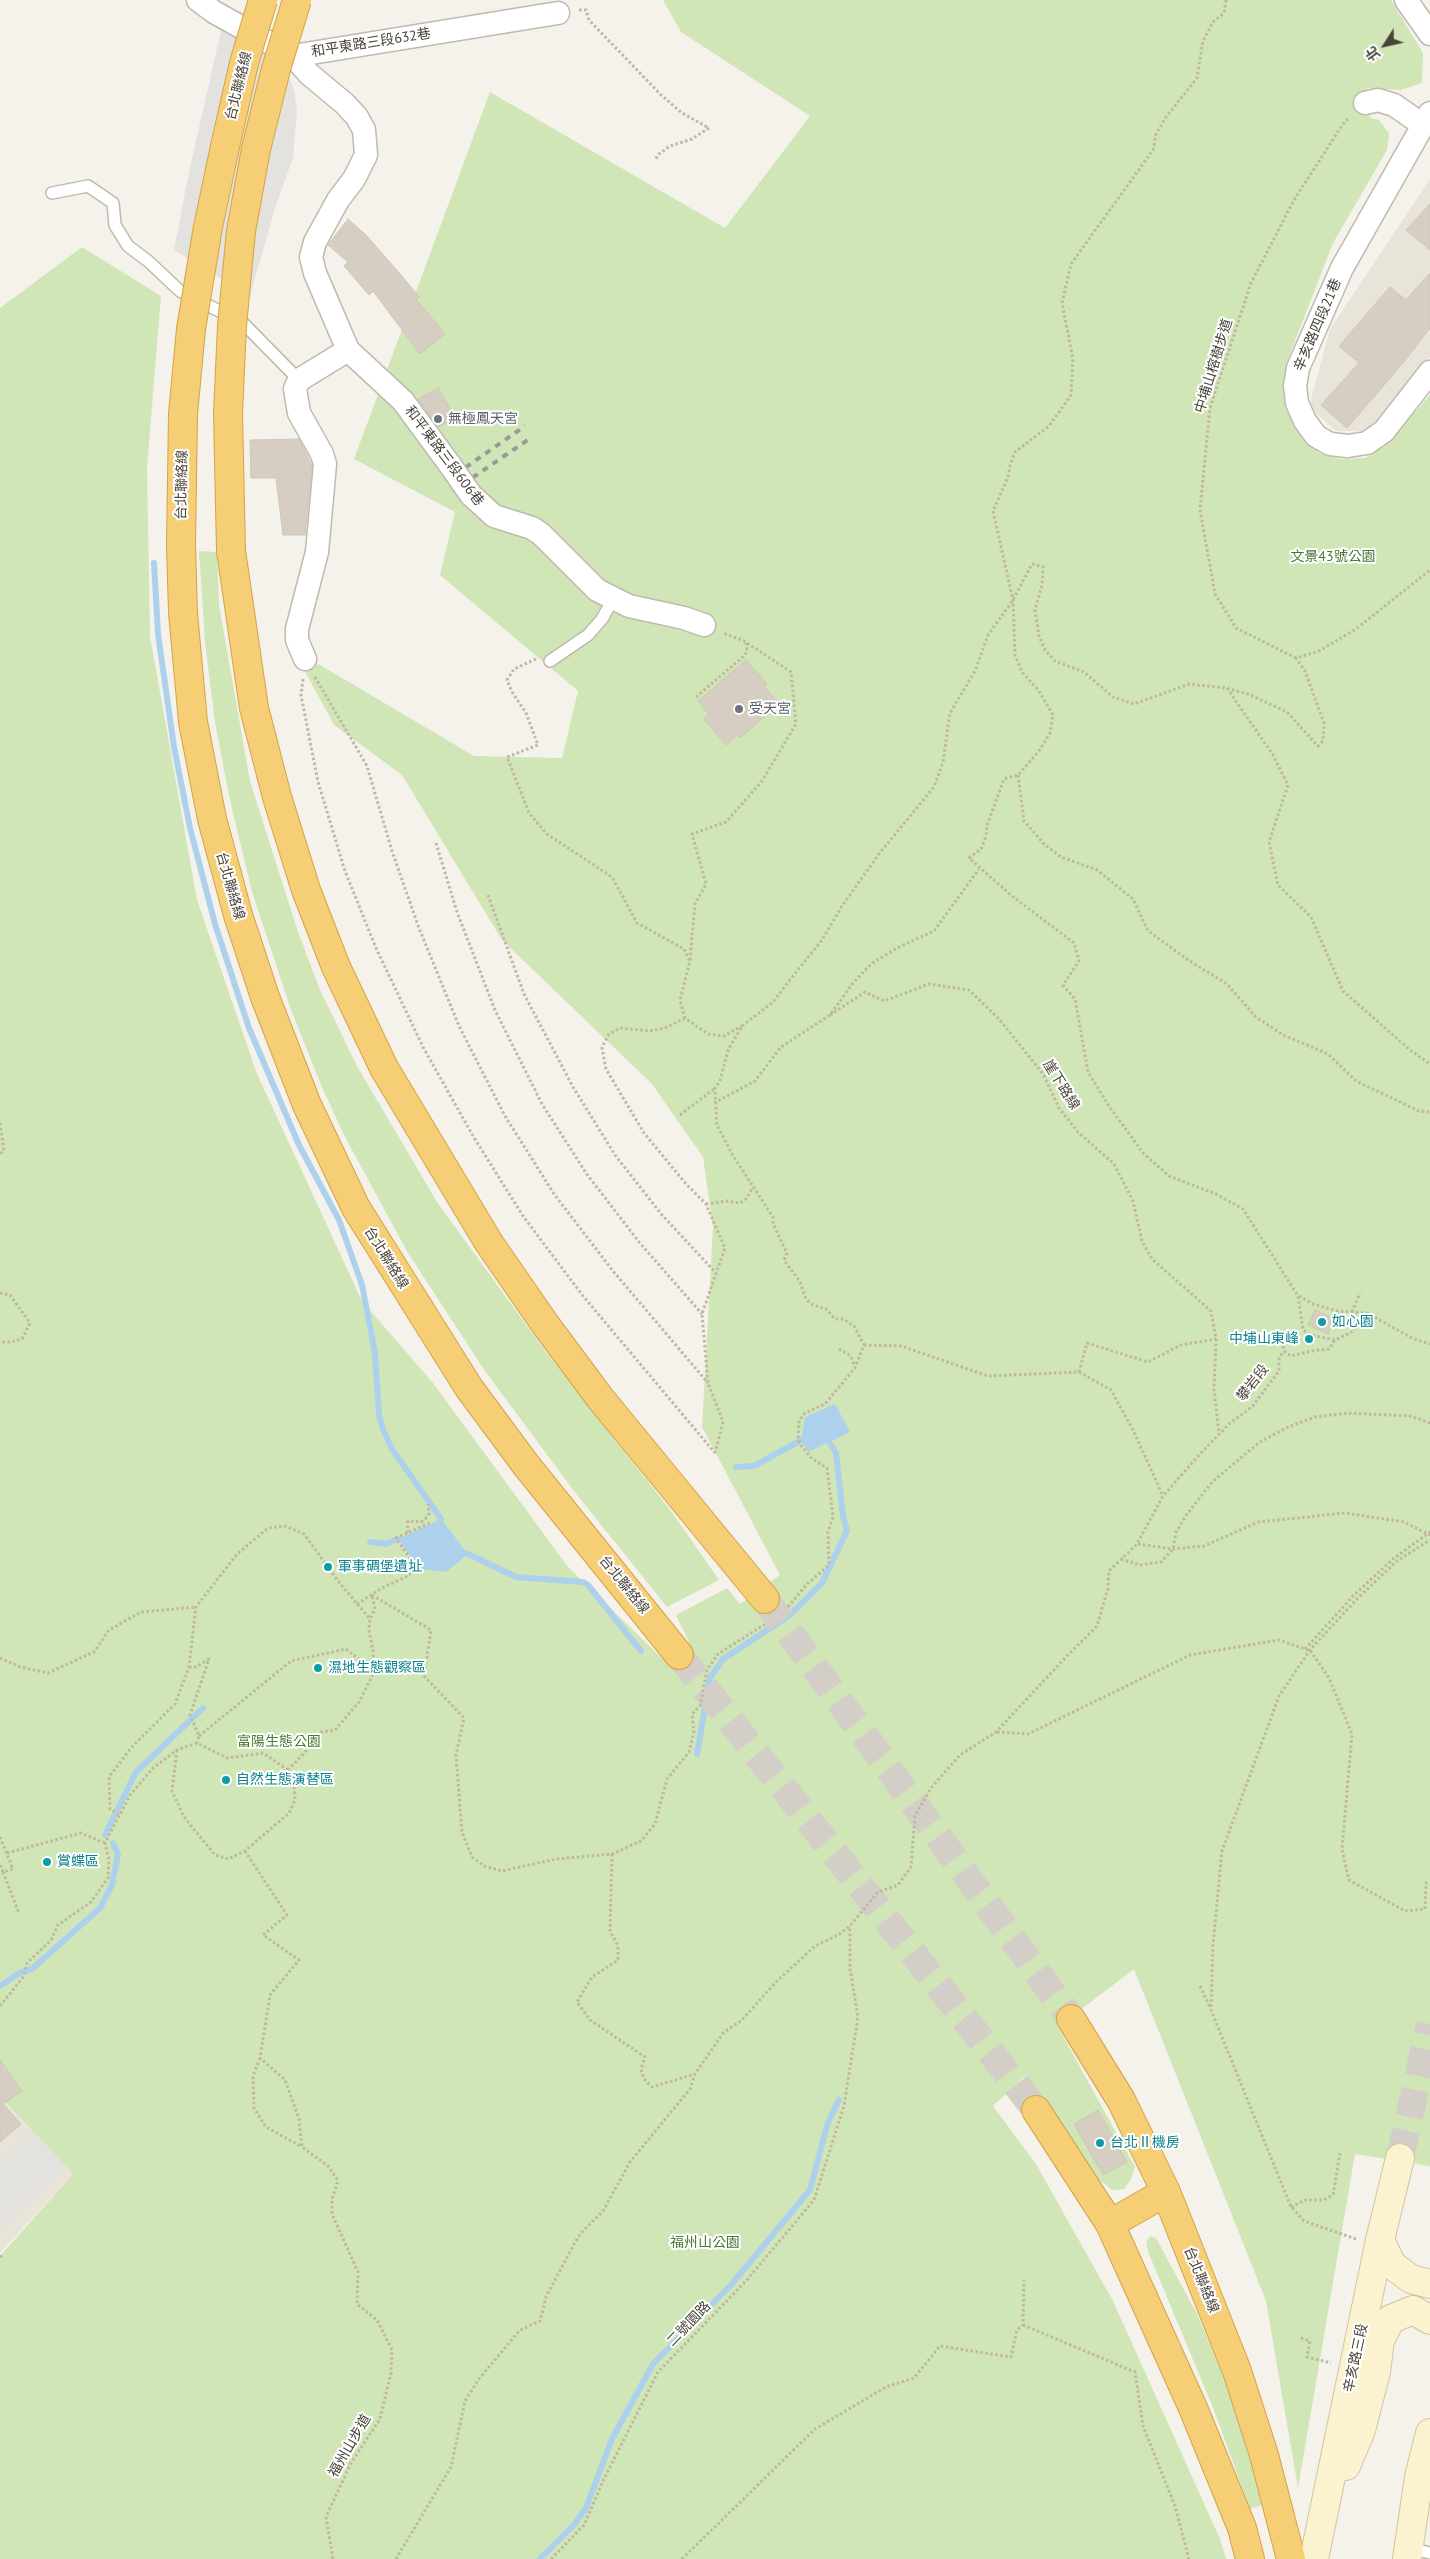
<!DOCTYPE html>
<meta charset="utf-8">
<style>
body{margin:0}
#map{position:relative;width:1430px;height:2559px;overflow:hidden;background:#f5f2ec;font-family:"PT Sans","Noto Sans TC",sans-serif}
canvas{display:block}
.north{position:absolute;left:1360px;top:20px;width:50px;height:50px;-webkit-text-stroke:4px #fff;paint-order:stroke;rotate:235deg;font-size:14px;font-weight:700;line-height:20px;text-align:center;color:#494339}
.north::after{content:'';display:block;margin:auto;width:18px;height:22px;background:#494339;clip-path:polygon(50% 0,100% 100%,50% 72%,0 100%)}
</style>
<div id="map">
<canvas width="1430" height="2559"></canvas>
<div class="north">北</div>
</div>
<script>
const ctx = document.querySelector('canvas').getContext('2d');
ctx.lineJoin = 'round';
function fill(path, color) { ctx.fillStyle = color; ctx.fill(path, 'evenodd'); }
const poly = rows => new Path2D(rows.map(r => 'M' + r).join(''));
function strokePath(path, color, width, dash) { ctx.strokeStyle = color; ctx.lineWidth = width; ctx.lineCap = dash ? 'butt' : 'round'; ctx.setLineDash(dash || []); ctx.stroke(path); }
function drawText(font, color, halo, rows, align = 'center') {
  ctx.font = font + ' "PT Sans","Noto Sans TC",sans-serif'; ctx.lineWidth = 4; ctx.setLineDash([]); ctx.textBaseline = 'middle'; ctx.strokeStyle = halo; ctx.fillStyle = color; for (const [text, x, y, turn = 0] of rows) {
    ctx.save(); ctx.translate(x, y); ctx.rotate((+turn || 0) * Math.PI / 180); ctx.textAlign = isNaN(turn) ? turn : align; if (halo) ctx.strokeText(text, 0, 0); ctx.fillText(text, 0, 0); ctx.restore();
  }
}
fill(poly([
 [1430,179,1430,357,1369,431,1336,431,1309,407,1330,329],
 [0,2068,22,2091,7,2102,73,2174,0,2253]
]), '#e8e4da');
fill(poly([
 [663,0,1391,0,1423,53,1422,83,1401,90,1367,88,1370,118,1379,120,1389,133,1387,150,1333,243,1286,364,1285,395,1285,407,1305,443,1321,454,1341,459,1365,458,1385,446,1430,395,1430,2166,1355,2154,1298,2488,1266,2301,1134,1969,1058,2027,1135,2167,1131,2179,1124,2189,1112,2190,1098,2179,1025,2076,993,2106,1036,2164,1113,2301,1220,2539,1226,2559,0,2559,0,2256,73,2174,6,2102,0,2068,0,308,82,247,161,296,147,468,150,636,197,900,257,1074,362,1301,433,1383,568,1567,669,1665,689,1642,676,1615,727,1588,740,1604,780,1575,702,1427,713,1227,703,1157,652,1084,502,940,402,775,334,725,293,649,474,756,562,758,578,691,440,575,455,512,354,459,490,92,725,228,810,116,681,32],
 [199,551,217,552,219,605,250,781,297,929,320,990,357,1066,437,1202,543,1348,671,1511,719,1580,667,1607,574,1491,485,1371,408,1253,344,1135,321,1085,290,1007,252,892,229,796,215,722,205,642],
 [1150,2236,1156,2238,1197,2314,1225,2380,1264,2504,1250,2509,1214,2410,1149,2254,1146,2242]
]), '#d0e6b7');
fill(poly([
 [222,27,284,63,294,90,297,110,293,158,276,205,250,296,174,250,190,167],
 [34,2132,66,2167,0,2226,0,2161]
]), '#e4e2df');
fill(poly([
 [835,1404,850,1432,808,1452,801,1440,805,1417],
 [441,1519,468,1554,446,1572,420,1569,398,1539]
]), '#add1ed');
strokePath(poly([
 [154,563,158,634,174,747,190,828,215,924,249,1028,299,1145,339,1220,362,1285,375,1353,379,1415,384,1432,392,1449,441,1519],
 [736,1467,754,1466,801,1440],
 [370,1542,386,1544,398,1539],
 [468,1554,516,1577,583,1582,588,1585,641,1651],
 [697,1754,710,1678,723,1659,789,1616,822,1583,847,1531,843,1516,836,1453,829,1442],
 [117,1810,136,1772,203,1708],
 [105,1835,114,1816],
 [0,1986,21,1972,32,1969,100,1908,112,1885,118,1854,113,1843],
 [540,2559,574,2525,586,2508,612,2439,653,2364,731,2285,810,2190,828,2122,839,2100]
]), '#add1ed', 6);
const building = poly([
 [1430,204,1430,250,1406,230,1430,204],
 [348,219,366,235,402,276,419,297,416,299,445,334,420,354,373,291,369,295,344,266,348,262,328,245,348,219],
 [1430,273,1430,328,1403,363,1347,428,1321,405,1359,363,1339,346,1390,287,1406,300,1430,273],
 [438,388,455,417,439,427,418,399,438,388],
 [299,439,312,465,305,535,283,535,276,478,251,478,250,440,299,439],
 [746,660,767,684,764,686,779,704,740,738,737,735,726,745,704,719,709,714,698,701,746,660],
 [1315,1310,1335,1319,1328,1334,1308,1325,1315,1310],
 [0,2060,22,2091,3,2104,21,2124,0,2142,0,2060],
 [1098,2110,1127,2162,1103,2175,1074,2124,1098,2110]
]);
fill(building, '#d6cec2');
strokePath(building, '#d0c6b5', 1);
strokePath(poly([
 [1400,2158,1430,2024]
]), '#d3cfc8', 28, [28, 14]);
strokePath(poly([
 [765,1599,1071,2019],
 [679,1655,1036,2110]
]), '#d3cfc8', 28, [28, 14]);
const lane = poly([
 [52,193,88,186,113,203,115,225,128,246,148,261,180,291,243,323,299,380],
 [550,661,588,635,602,619,613,599],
 [1408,2548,1430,2553]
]);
const street = poly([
 [198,0,214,12,293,56,558,13],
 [1406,0,1430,34],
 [293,56,309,74,345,104,357,117,364,130,366,155,354,179,338,200,315,242,311,257,315,273,348,350,299,380,295,389,299,413,322,454,325,464,317,552,297,629,297,640,305,659],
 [1365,103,1378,100,1394,105,1423,125],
 [1430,113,1342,268,1298,368,1295,386,1297,403,1305,421,1316,436,1330,444,1348,446,1367,443,1384,431,1430,372],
 [348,350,403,401,450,465],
 [471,495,494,516,532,528,541,534,597,590,629,606,684,618,704,625]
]);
const secondary = poly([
 [1380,2240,1392,2265,1411,2279,1430,2284],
 [1346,2466,1361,2430,1376,2372,1380,2340,1391,2319,1413,2310,1430,2320],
 [1314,2559,1380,2240,1400,2158],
 [1407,2559,1419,2477,1430,2433]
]);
const highway = poly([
 [181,545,183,613,193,722,212,819,238,915,265,997,307,1105,356,1208,469,1388,526,1465,679,1655],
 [231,551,254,708,277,797,306,890,336,967,384,1068,489,1243,545,1324,600,1398,765,1599],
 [1071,2019,1121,2100,1166,2192,1237,2371,1264,2455,1291,2559],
 [1036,2110,1110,2224,1193,2408,1242,2528,1250,2559],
 [1110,2224,1166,2192]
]);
strokePath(lane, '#c0baae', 14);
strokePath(street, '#c0baae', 25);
strokePath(secondary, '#d1c59e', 30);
strokePath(highway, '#d4a346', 30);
strokePath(poly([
 [1226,0,1224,13,1213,22,1203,41,1197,78,1166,117,1156,134,1153,150,1071,264,1062,303,1073,359,1071,395,1049,426,1015,452,1010,466,1008,477,993,511,1013,600,1015,655,1022,672,1039,691,1053,715,1050,733,1039,751,1018,775,1004,779,987,825,986,836,981,849,969,858,1012,896,1074,943,1079,961,1063,985,1075,999,1088,1072,1109,1106,1143,1153,1169,1176,1216,1194,1243,1209,1298,1296,1303,1330,1311,1335,1335,1340,1352,1332,1367,1313,1412,1338,1430,1344],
 [579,10,586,10,589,20,661,95,682,113,709,128,692,139,670,146,659,154,655,160],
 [1296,658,1236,628,1215,594,1200,510,1210,408,1251,283,1294,200,1343,124,1350,117],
 [536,659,514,669,507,680,512,692,526,713,538,745,507,757,529,813,547,834,612,877,637,923,684,949,690,961,680,1000,685,1018,708,1034,724,1036,742,1026],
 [315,677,367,766,392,851,419,928,459,1026,505,1116,554,1194,613,1271,708,1383],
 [303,679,301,695,318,782,345,871,376,948,423,1047,473,1136,523,1216,583,1296,715,1453],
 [1227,688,1273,755,1288,785,1269,842,1278,885,1311,917,1343,991,1410,1050,1430,1064],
 [696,697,745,655,747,650,746,643],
 [1018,775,1024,821,1045,845,1061,857,1097,870,1133,899,1148,931,1188,960,1227,984,1256,1017,1283,1035,1328,1054,1356,1081,1419,1111,1430,1112],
 [436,843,457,912,495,1010,542,1104,586,1173,639,1242,702,1314],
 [488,895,524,994,573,1087,615,1155,662,1215,716,1273],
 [690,960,695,904,706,884,692,834,726,822,762,781,796,724,791,672,744,641,723,633],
 [830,1015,865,992,884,1001,929,984,969,990,999,1019,1043,1074,1059,1108,1078,1132,1114,1164,1133,1201,1142,1241,1152,1259,1211,1311,1216,1339,1214,1390,1219,1433],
 [685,1018,665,1028,649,1031,620,1028,608,1035,602,1048,606,1069,644,1133,686,1184,706,1204,725,1248,702,1314,708,1383,723,1422,715,1453],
 [714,1103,755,1081,781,1047,830,1015,853,983,871,964,897,948,934,931,979,869],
 [680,1115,714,1089],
 [0,1123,4,1151,0,1154],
 [706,1204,727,1201,740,1203,746,1199,753,1187],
 [0,1293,10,1295,30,1323,22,1339,11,1342,0,1342],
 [1299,1296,1313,1304,1337,1311,1367,1313],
 [1352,1312,1360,1293],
 [864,1345,901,1346,988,1376,1079,1372,1087,1343,1148,1362,1181,1345,1216,1339],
 [1283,1346,1284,1351],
 [839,1349,851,1356,855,1368],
 [1284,1351,1291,1356,1311,1351,1329,1349,1335,1340],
 [1079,1372,1111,1390,1134,1432,1163,1496],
 [407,1533,408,1521,421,1522,425,1519,429,1514,428,1504],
 [1138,1544,1173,1549,1204,1546,1258,1522,1345,1513,1404,1522,1430,1535],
 [1121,1559,1140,1565,1161,1562,1173,1549,1176,1532,1187,1514,1213,1481,1260,1442,1288,1427,1315,1417,1348,1413,1410,1416,1430,1423],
 [372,1595,431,1630,424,1676,464,1718,456,1755,462,1832,472,1857,484,1866,502,1871,556,1859,612,1854,641,1841,655,1824,667,1779,689,1752,694,1732,692,1714,700,1706,707,1670,718,1654,767,1623],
 [357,1604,382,1588,408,1576,416,1567,396,1538,432,1522],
 [788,1607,807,1584,829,1565,828,1532,833,1517,827,1468,812,1459,800,1444,798,1439,799,1421,805,1413,825,1404,855,1368,864,1345,854,1326,843,1319,835,1319,826,1309,813,1305,806,1299,800,1282,784,1260,787,1253,773,1224,773,1217,732,1154,717,1125,715,1088,720,1081,728,1050,742,1026,773,1002,797,971,822,940,842,906,879,854,934,787,943,762,950,713,975,671,988,635,1013,600,1032,564,1043,567,1042,585,1035,610,1039,636,1045,650,1055,661,1084,672,1113,697,1134,704,1189,684,1226,688,1248,694,1287,712,1318,746,1323,741,1324,723,1305,671,1296,658,1319,651,1356,629,1430,570],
 [1305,1649,1354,1595,1393,1559,1430,1532],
 [0,1658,20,1667,48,1673,94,1652,109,1630,141,1612,196,1607],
 [189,1667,196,1667,209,1659,190,1715,199,1736,197,1743],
 [997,1732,1028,1734,1190,1655,1279,1640,1305,1649,1310,1650,1329,1678,1352,1734,1342,1850,1349,1880,1405,1911,1425,1909,1426,1883,1430,1883],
 [199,1736,291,1661,346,1649,374,1671],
 [177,1750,172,1791,184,1817,215,1855,228,1859,245,1851,289,1813,295,1800,294,1782,288,1770,310,1747,321,1732,335,1730,359,1702,374,1672,373,1651,369,1631,370,1619,375,1609,372,1595],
 [119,1815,110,1809,109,1777,131,1748,175,1704,189,1667,196,1607,237,1554,268,1528,285,1526,304,1534,338,1581,370,1619],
 [0,1837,13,1869,3,1872,0,1864],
 [245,1851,287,1915,263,1935,299,1960,270,1995,260,2058,285,2080,299,2119,302,2147,328,2166,338,2181,332,2199,332,2214,358,2272,357,2304,377,2320,392,2350,391,2373,380,2419,351,2463,326,2517,333,2559],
 [7,1853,81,1833,105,1843],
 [612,1854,610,1931,618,1946,618,1960,592,1977,577,2002,590,2020,645,2057,641,2069,644,2079,652,2087,695,2074],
 [3,1872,19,1913],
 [1200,1986,1210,2007],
 [0,2006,24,1976,27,1963,51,1940,58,1925,91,1902,108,1878,109,1860,105,1843,130,1795,153,1768,177,1750,197,1743,227,1758,263,1753,288,1770],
 [260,2058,253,2076,254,2108,266,2127,302,2147],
 [1291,2207,1305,2200,1323,2200,1333,2195,1340,2153],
 [1356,2239,1304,2221,1291,2207,1211,2010,1213,1945,1222,1851,1279,1696,1310,1650,1357,1599,1397,1561,1430,1540],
 [0,2257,4,2255],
 [1023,2325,1135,2372,1143,2426,1175,2506,1189,2559],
 [1301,2338,1310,2341,1307,2357,1331,2363],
 [396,2559,451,2467,465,2401,479,2379,520,2330,540,2321,546,2297,574,2244,581,2233,603,2211,630,2162,690,2089,695,2074,724,2032,741,2021,775,1983,815,1946,838,1935,850,1926,878,1892,898,1885,911,1867,915,1816,931,1788,960,1755,996,1732,1067,1656,1097,1626,1108,1588,1109,1571,1137,1544,1163,1496,1200,1454,1230,1423,1252,1407,1279,1371,1279,1358,1284,1351],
 [551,2559,584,2525,603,2481,658,2372,746,2281,814,2200,844,2106,858,2017,850,1969,850,1926],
 [682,2559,815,2429,886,2387,914,2378,940,2346,1011,2357,1017,2330,1023,2325,1024,2280]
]), '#c1b6a1', 3, [2.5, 2.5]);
strokePath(lane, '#fff', 11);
strokePath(street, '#fff', 22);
strokePath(secondary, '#fbf2cf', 28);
strokePath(highway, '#f5ce76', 28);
strokePath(poly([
 [446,481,525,426],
 [453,491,532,437]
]), '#999', 4, [6, 6]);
const streetBridge = poly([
 [450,465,471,495]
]);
const highwayBridge = poly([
 [181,545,183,414,191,329,208,227,226,142,244,63,263,0],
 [231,551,228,413,232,326,241,231,256,149,276,69,297,0]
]);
strokePath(streetBridge, '#c0baae', 25, []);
strokePath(highwayBridge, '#d4a346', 30, []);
strokePath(streetBridge, '#fff', 22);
strokePath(highwayBridge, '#f5ce76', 28);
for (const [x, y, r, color] of [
 [438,419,5,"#6b7280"],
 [739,709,5,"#6b7280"],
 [1322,1322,5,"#0f9aa8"],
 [1309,1339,5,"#0f9aa8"],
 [328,1567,5,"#0f9aa8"],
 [318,1668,5,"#0f9aa8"],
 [226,1780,5,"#0f9aa8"],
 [47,1862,5,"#0f9aa8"],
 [1100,2143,5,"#0f9aa8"]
]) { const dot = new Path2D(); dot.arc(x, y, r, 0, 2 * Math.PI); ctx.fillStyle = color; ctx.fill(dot); strokePath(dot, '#fff', 2); }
drawText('14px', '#494339', '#fff', [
 ["和平東路三段632巷",371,43,-9],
 ["台北聯絡線",239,86,-76],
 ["辛亥路四段21巷",1318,325,-67],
 ["中埔山榕樹步道",1214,366,-73],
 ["和平東路三段606巷",444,456,53],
 ["台北聯絡線",182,485,-89],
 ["台北聯絡線",230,886,74],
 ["崖下路線",1061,1085,58],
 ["台北聯絡線",386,1258,58],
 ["攀岩段",1253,1383,-52],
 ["台北聯絡線",624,1585,51],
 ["台北聯絡線",1201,2280,68],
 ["二號園路",689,2324,-46],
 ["辛亥路三段",1356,2358,-78],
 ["福州山步道",350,2446,-60]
]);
drawText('14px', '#5b616d', '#fff', [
 ["無極鳳天宮",448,419],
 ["受天宮",749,709]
], 'left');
drawText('14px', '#49782f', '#fff', [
 ["文景43號公園",1333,557],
 ["富陽生態公園",279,1742],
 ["福州山公園",705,2243]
]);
drawText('14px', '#0d838f', '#fff', [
 ["如心園",1332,1322],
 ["中埔山東峰",1299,1339,"right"],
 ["軍事碉堡遺址",338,1567],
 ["濕地生態觀察區",328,1668],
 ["自然生態演替區",236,1780],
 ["賞蝶區",57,1862],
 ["台北Ⅱ機房",1110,2143]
], 'left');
</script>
